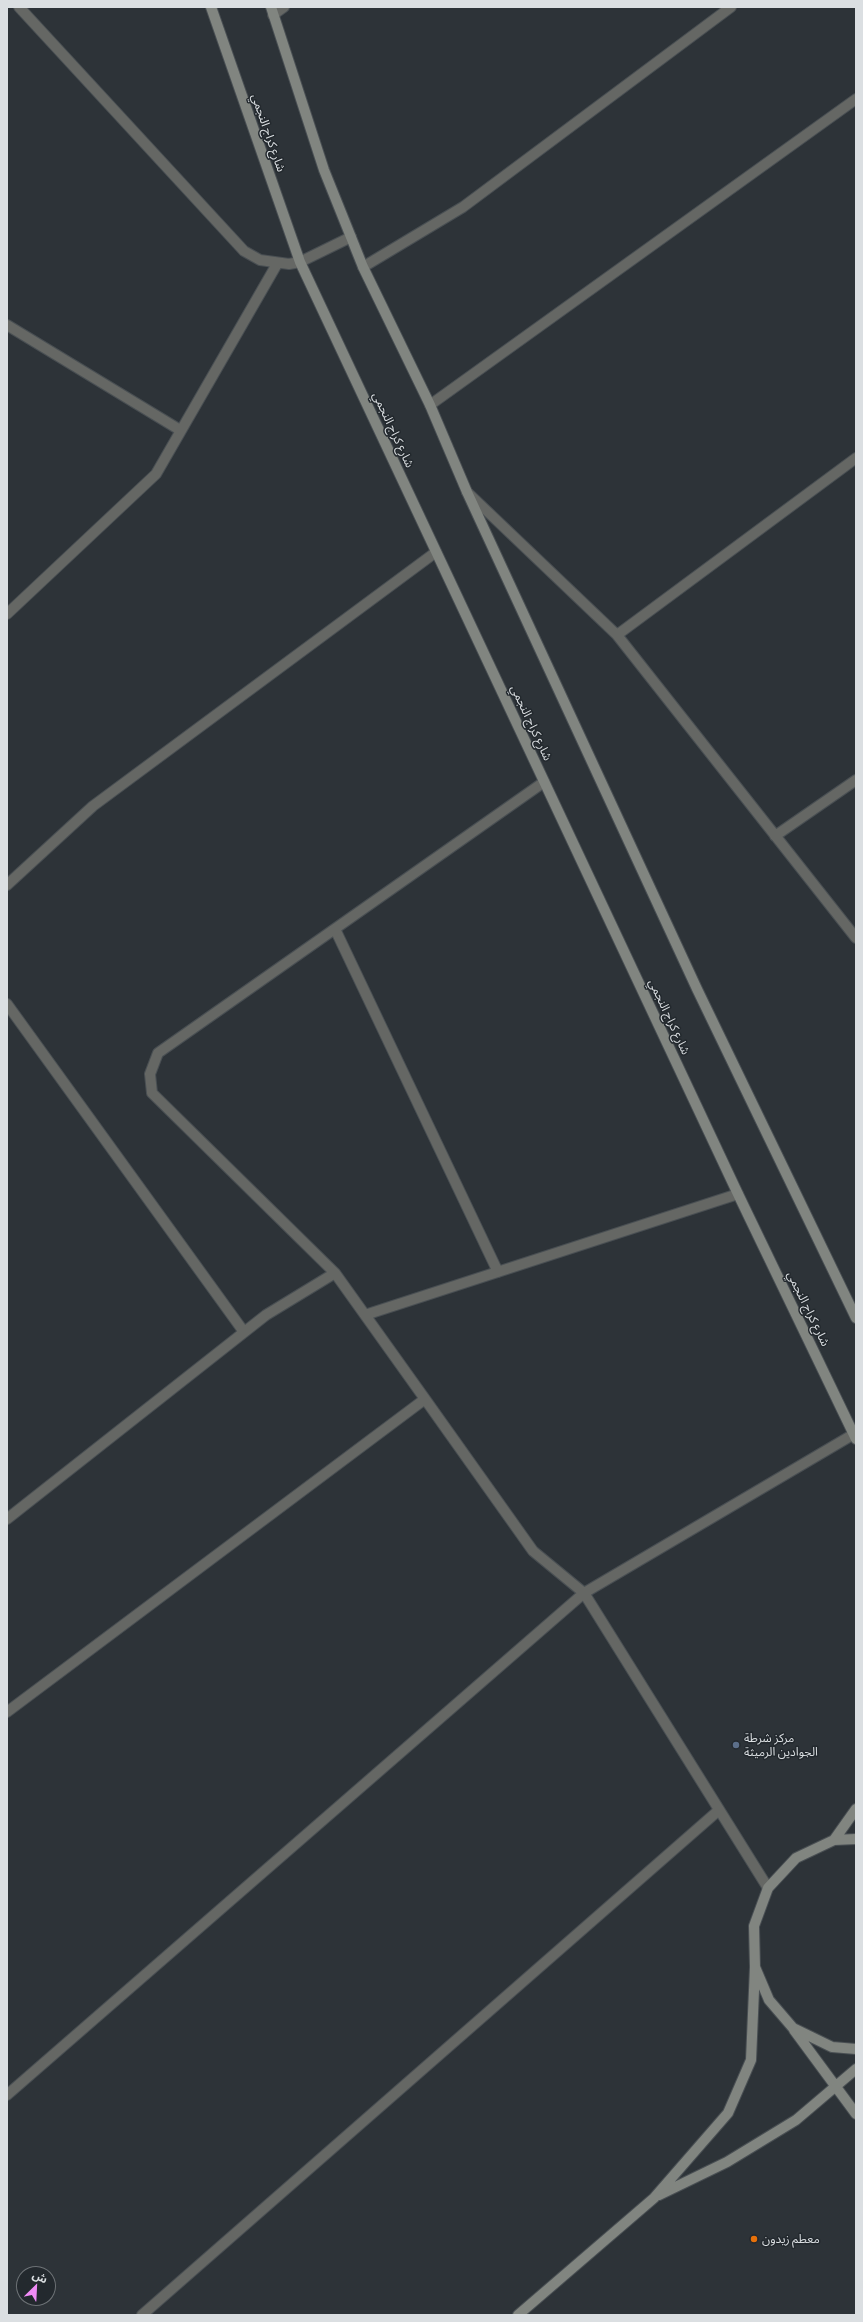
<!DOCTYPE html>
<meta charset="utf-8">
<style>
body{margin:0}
#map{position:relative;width:863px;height:2322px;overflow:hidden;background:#2d3338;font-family:Literata,"Noto Sans Arabic",serif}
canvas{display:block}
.frame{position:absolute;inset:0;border:8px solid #dbdfe2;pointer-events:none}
.north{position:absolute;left:16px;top:2266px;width:40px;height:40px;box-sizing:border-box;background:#23292e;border:1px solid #6d7276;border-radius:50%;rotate:24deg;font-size:11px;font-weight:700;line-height:16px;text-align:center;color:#dbdfe2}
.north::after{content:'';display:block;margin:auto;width:14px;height:18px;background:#f08bf6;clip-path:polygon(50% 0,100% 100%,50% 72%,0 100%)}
</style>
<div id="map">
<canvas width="863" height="2322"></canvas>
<div class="frame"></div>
<div class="north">ش</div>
</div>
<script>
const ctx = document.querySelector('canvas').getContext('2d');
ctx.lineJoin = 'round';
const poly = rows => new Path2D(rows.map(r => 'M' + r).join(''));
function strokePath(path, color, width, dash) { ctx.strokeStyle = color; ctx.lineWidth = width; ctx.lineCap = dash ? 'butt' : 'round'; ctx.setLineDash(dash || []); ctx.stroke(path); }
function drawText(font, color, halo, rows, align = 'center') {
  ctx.font = font + ' Literata,"Noto Sans Arabic",serif'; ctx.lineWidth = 3; ctx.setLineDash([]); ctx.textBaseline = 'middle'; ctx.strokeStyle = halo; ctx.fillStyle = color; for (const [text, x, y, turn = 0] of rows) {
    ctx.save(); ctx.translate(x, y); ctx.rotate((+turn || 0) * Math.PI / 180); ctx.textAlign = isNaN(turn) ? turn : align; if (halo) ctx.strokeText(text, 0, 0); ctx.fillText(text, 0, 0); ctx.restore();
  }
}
const street = poly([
 [19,7,244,251,260,260,289,264,300,262,351,237],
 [273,15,284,7],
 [363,267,463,207,731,7],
 [7,325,180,430],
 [430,405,856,99],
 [467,492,617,635,856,938],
 [7,614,156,474,277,264],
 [617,635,856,458],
 [775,836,856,780],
 [7,885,93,806,436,552],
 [335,929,498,1272],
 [7,1004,244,1332],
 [335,1273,425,1399],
 [365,1315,738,1194],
 [7,1519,266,1315,335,1273,152,1093,150,1074,158,1053,544,782],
 [7,1712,425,1399,533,1551,584,1593,768,1888],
 [7,2095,584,1593,854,1434],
 [142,2315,719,1810]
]);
const secondary = poly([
 [211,7,300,262,738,1194,856,1439],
 [271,7,324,170,363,267,430,405,467,492,697,989,856,1318],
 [856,1839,834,1840,796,1858,768,1888,754,1926,755,1967,769,2000,793,2028,832,2047,856,2049],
 [834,1840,856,1809],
 [794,2030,856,2114],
 [659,2195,727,2162,796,2120,856,2069],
 [518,2315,654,2198,728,2113,751,2060,755,1967]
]);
strokePath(street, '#494f53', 12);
strokePath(secondary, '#494f53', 12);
strokePath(street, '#656764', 10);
strokePath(secondary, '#818580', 10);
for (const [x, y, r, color] of [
 [736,1745,4,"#5c6f8a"],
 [754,2239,4,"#e8710a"]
]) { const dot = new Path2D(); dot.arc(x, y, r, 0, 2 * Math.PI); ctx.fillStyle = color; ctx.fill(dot); strokePath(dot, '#23292e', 1.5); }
drawText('12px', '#dbdfe2', '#23292e', [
 ["شارع كراج النجمي",268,133,71],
 ["شارع كراج النجمي",393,430,65],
 ["شارع كراج النجمي",531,723,65],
 ["شارع كراج النجمي",669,1017,65],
 ["شارع كراج النجمي",808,1309,64]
]);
drawText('12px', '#dbdfe2', '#23292e', [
 ["مركز شرطة",744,1738],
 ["الجوادين الرميثة",744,1752],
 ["معطم زيدون",762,2239]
], 'left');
</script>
